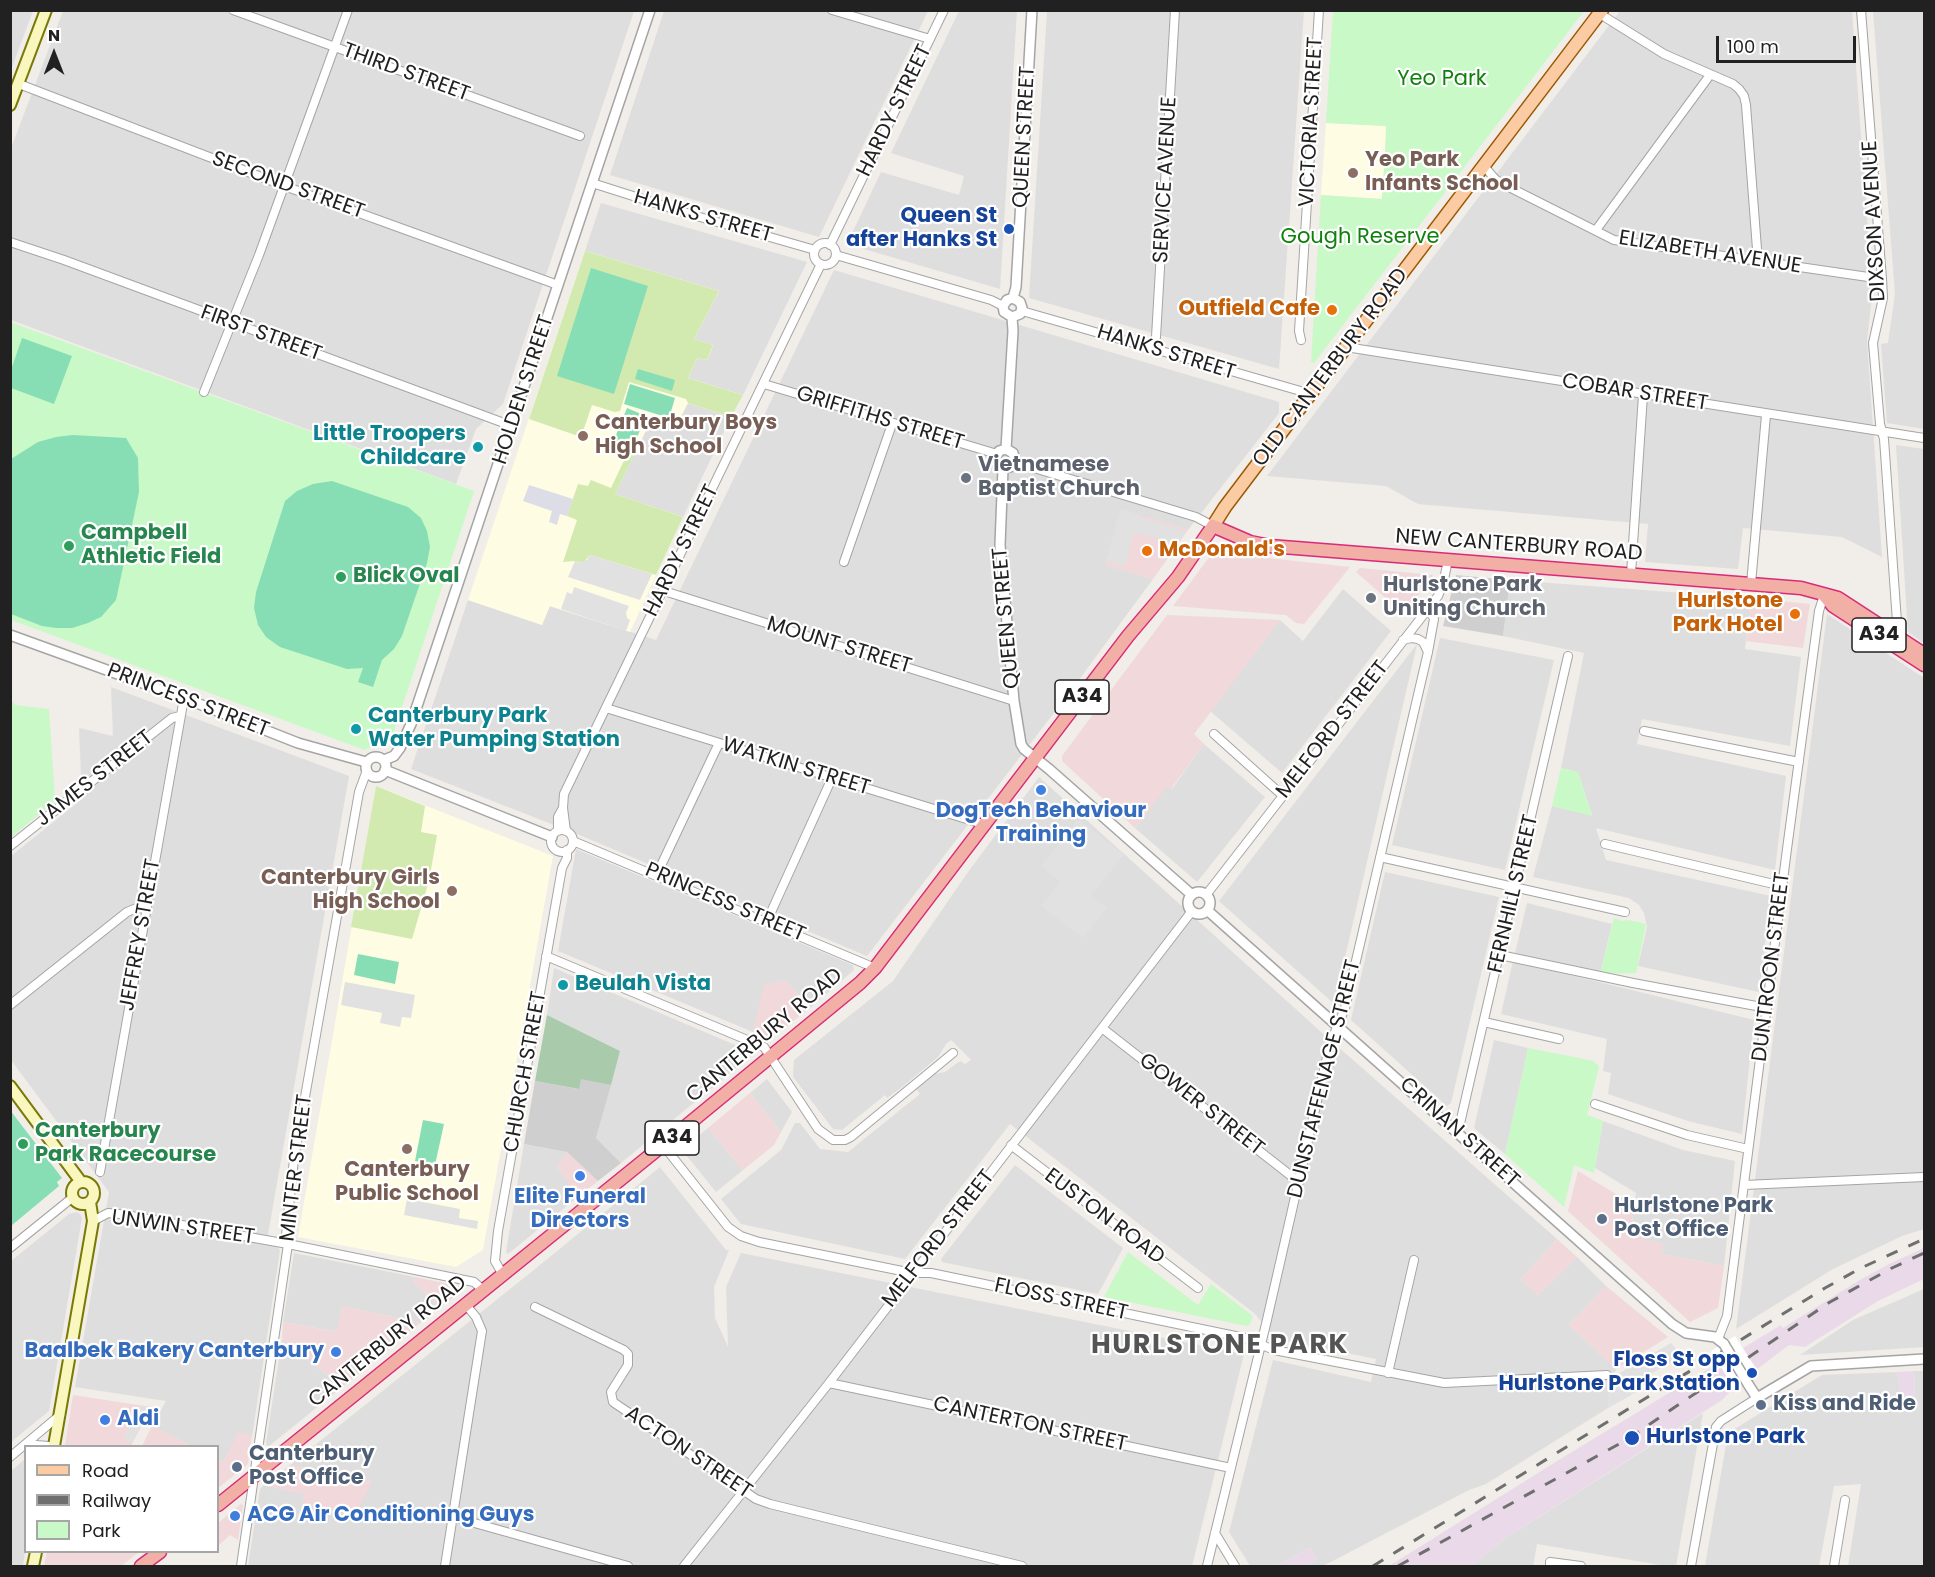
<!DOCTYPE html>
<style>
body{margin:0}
#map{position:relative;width:1935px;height:1577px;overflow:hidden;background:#f1ede8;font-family:Poppins,sans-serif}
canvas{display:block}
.frame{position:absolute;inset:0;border:12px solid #212121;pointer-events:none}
.legend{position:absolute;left:24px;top:1445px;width:195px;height:108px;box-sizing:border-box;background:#fff;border:2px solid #a6a6a6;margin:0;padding:8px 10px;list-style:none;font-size:18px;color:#212121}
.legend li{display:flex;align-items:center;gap:12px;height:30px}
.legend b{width:30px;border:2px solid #a6a6a6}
.north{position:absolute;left:24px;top:24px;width:60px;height:60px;-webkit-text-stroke:4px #fff;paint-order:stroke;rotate:0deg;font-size:16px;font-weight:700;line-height:24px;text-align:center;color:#212121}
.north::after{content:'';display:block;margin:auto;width:21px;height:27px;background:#212121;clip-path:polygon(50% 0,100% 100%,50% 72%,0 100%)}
.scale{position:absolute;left:1716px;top:36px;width:140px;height:27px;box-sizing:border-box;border:3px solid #212121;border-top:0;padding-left:8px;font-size:18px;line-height:21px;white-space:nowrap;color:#212121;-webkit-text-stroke:4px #fff;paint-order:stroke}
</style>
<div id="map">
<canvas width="1935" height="1577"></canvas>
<div class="frame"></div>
<ul class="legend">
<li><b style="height:8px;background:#fbcca3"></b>Road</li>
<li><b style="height:8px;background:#6f6f6f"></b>Railway</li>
<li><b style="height:16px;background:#c8f9c7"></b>Park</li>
</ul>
<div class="north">N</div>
<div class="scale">100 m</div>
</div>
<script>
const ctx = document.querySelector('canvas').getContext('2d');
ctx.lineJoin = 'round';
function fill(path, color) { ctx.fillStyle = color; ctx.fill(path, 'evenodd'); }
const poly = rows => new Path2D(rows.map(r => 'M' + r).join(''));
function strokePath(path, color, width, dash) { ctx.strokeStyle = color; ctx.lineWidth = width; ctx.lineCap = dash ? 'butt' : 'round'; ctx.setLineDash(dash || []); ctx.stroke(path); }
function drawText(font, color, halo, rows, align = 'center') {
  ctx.font = font + ' Poppins,sans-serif'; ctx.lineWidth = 4.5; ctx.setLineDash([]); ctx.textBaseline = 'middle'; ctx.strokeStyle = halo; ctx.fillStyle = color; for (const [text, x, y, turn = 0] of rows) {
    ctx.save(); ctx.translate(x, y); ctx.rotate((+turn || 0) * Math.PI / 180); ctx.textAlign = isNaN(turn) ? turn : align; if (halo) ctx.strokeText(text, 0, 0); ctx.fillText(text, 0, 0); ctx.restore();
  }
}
fill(poly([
 [11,10,33,11,11,70,10,11],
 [63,11,634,11,503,404,476,429,456,484,11,320,10,151],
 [664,11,928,11,819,237,610,175],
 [959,11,1017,11,1000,289,847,244,881,172,959,195,964,176,891,153],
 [1047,11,1304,11,1279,369,1029,298],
 [1620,11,1852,11,1870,259,1872,296,1867,341,1882,557,1842,537,1743,528,1738,569,1645,562,1648,524,1418,504,1386,486,1267,476],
 [1873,11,1924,11,1924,429,1887,423,1881,344,1888,343,1895,294],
 [601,203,807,262,743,395,688,378,697,358,707,360,713,346,694,339,719,291,585,251],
 [834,270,1279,402,1279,413,1188,530,1121,510,1106,565,1153,579,1070,692,867,956,577,834,411,769,468,600,542,625,549,606,656,640],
 [688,403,731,417,683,517,614,494,653,416],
 [1896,445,1924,449,1924,643,1908,632],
 [1510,580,1751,598,1745,649,1801,657,1790,746,1642,719,1637,744,1786,776,1775,870,1596,828,1606,860,1771,896,1759,992,1638,966,1647,927,1644,913,1639,905,1629,898,1533,877,1552,806,1592,815,1578,772,1561,768,1584,653,1503,636],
 [1343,589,1391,631,1282,773,1210,711,1280,620,1303,641],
 [1827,614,1924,678,1924,1229,1902,1236,1833,1269,1736,1329],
 [1440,638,1554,660,1505,870,1392,845],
 [1417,644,1335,1001,1332,1002,1219,901],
 [111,687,349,776,268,1234,280,1250,252,1437,239,1433,223,1462,218,1459,218,1446,192,1446,152,1426,166,1401,75,1387,109,1192,11,1060,11,856,82,799,79,728,113,736],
 [1204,744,1265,797,1197,882,1135,828,1167,785,1172,789],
 [1039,777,1320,1031,1557,1239,1521,1279,1538,1295,1577,1257,1606,1286,1569,1325,1616,1369,1610,1388,1608,1408,1486,1484,1469,1490,1323,1566,1308,1566,1317,1559,1310,1548,1276,1566,1250,1566,1229,1532,1273,1360,1371,1382,1376,1359,1276,1339,1254,1313,1010,1124,905,1259,741,1224,721,1199,781,1150,795,1123,800,1123,820,1149,848,1152,920,1094,916,1089,934,1074,945,1072,960,1061,965,1064,971,1060,951,1040,946,1044,938,1057,901,1088,887,1098,885,1095,842,1130,833,1129,793,1077,794,1060,893,981,968,872],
 [576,849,853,965,854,970,810,1008,786,980,765,985,753,1032,558,951],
 [1385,872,1499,897,1451,1103,1447,1106,1351,1020],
 [1527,903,1612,924,1600,974,1515,953],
 [1513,961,1754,1020,1742,1134,1688,1121,1608,1094,1611,1073,1603,1071,1607,1039,1501,1014],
 [554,968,754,1053,621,1163,596,1138,620,1051,547,1015],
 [1494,1040,1528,1048,1505,1154,1474,1128],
 [767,1079,792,1112,781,1132,750,1093],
 [1603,1121,1683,1150,1735,1161,1724,1266,1662,1254,1663,1244,1645,1240,1631,1232,1636,1193,1595,1168],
 [708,1128,743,1170,716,1192,682,1150],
 [524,1144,567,1152,557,1167,579,1196,508,1254,506,1252],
 [1015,1165,1123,1248,1098,1294,942,1262,941,1259],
 [660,1167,726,1250,729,1250,714,1287,715,1318,728,1347,726,1287,741,1253,1244,1354,1192,1566,248,1566,260,1489,264,1485,305,1494,303,1503,372,1481,290,1465,535,1269],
 [76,1212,80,1214,82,1218,49,1411,11,1442,11,1261,69,1214],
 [294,1253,415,1277,413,1282,440,1308,420,1323,342,1306,338,1332,283,1322],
 [1924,1289,1924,1347,1800,1355,1853,1320],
 [282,1339,342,1387,268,1447,266,1443],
 [1914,1371,1924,1371,1924,1566,1848,1566,1861,1484,1834,1486,1819,1566,1705,1566,1728,1433,1822,1375,1897,1372,1901,1396,1915,1395],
 [1703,1413,1676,1566,1666,1566,1537,1544,1533,1566,1471,1566,1506,1538],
 [25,1459,25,1551,23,1566,11,1566,11,1471]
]), '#dfdede');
fill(poly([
 [1121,509,1188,530,1153,579,1105,565],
 [1213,552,1350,567,1304,624,1296,623,1286,615,1173,606],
 [1360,568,1433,575,1404,614,1356,572],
 [1751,598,1810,604,1803,648,1746,641],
 [1167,615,1280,620,1194,734,1204,744,1171,789,1167,786,1135,828,1062,761,1062,756],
 [786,980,810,1008,770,1039,753,1032,764,985],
 [750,1093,781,1132,774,1145,743,1170,708,1128],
 [567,1152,598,1181,579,1196,557,1167],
 [1578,1171,1634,1205,1631,1232,1645,1240,1663,1244,1662,1254,1724,1266,1718,1308,1690,1322,1568,1211],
 [1557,1239,1577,1257,1538,1295,1521,1279],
 [415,1277,463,1287,463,1289,440,1308,413,1282],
 [1606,1286,1668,1337,1616,1369,1569,1325],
 [342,1306,420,1323,342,1387,282,1339,283,1322,337,1332],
 [73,1395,151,1407,131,1446,65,1446],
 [152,1426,192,1446,142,1446],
 [239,1432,252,1435,248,1464,218,1488,218,1459,223,1462],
 [290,1465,372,1481,356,1514,303,1503,304,1494,264,1485],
 [241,1504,243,1505,238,1540,230,1535,218,1546,218,1523],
 [47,1552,139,1552,121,1566,44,1566]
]), '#f1d8da');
fill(poly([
 [1924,1248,1924,1279,1878,1301,1805,1347,1789,1345,1739,1383,1722,1400,1506,1538,1471,1566,1389,1566,1562,1458,1781,1325,1783,1328,1858,1281,1891,1263],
 [1914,1371,1915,1395,1901,1396,1897,1372],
 [1310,1548,1317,1559,1308,1566,1276,1566]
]), '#eadae9');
fill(poly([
 [1326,123,1387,126,1382,199,1321,195],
 [585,251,719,291,694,339,713,345,707,360,697,358,688,378,743,395,731,417,688,403,678,423,653,416,615,494,683,517,630,632,550,606,542,625,468,600],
 [376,786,553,856,483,1250,456,1267,298,1237]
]), '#fffce4');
fill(poly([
 [1456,575,1510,580,1503,636,1443,626],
 [581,1078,611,1085,596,1138,621,1163,598,1181,567,1152,524,1144,535,1081,578,1089]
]), '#cfcfcf');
fill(poly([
 [585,251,719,291,694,339,713,345,707,360,697,358,688,378,743,395,731,417,688,403,686,399,629,382,620,411,615,412,592,405,581,437,529,419],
 [633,447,637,449,615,494,683,517,656,575,590,555,583,563,575,561,563,562,577,520,567,516,578,484,588,486,591,480,611,488,629,450],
 [376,786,425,806,421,832,437,835,429,881,412,939,351,927]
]), '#d2eaaf');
fill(poly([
 [547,1015,620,1051,611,1085,581,1079,579,1089,535,1081]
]), '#a9caab');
fill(poly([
 [1333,11,1584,11,1314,363,1311,362,1321,195,1382,199,1385,151,1386,126,1326,123],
 [10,322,474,491,392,737,365,750,11,620],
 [11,700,15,705,49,709,55,801,11,837],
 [1561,768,1578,772,1592,816,1552,806],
 [1614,918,1622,921,1629,920,1646,924,1636,973,1600,974],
 [1528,1048,1594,1061,1599,1067,1587,1115,1603,1121,1594,1173,1574,1165,1564,1207,1505,1154],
 [1128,1252,1198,1305,1211,1284,1253,1316,1250,1324,1247,1326,1104,1297]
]), '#c8f9c7');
fill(poly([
 [591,268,648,286,614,394,557,376],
 [22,338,72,356,54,404,11,388,11,370],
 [638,369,675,380,672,391,635,379],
 [630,384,675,398,669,418,624,404],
 [627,408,646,416,633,447,614,440],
 [73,435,126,438,138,458,139,492,116,600,101,617,88,623,72,628,56,628,42,626,11,614,11,459,38,442,56,437],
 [332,481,408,507,421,518,427,531,430,547,427,563,402,636,394,649,382,660,373,687,358,682,363,668,347,669,280,647,266,637,258,625,254,608,256,592,285,501,297,491,313,484],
 [358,954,399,962,395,984,354,975],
 [10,1110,62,1178,57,1182,59,1186,11,1226],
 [423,1120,444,1124,435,1165,415,1161]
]), '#88deb4');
fill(poly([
 [1121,509,1140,515,1140,517,1186,532,1172,553,1163,550,1165,544,1159,539,1134,532,1125,566,1106,561],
 [590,555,652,574,640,600,568,577,575,561,583,563,585,560,587,560],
 [574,587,629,606,626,613,627,618,630,620,626,631,561,609,567,592,572,594],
 [1078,819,1124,855,1091,896,1107,908,1083,938,1041,906,1060,882,1041,866],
 [345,982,415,995,411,1018,402,1017,400,1027,380,1023,382,1013,341,1005],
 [407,1199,460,1209,459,1218,478,1221,477,1229,404,1215],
 [1671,1343,1682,1356,1638,1381,1642,1389,1608,1408,1610,1388,1613,1377],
 [375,1347,379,1352,352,1375,347,1369],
 [140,1406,145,1406,147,1411,132,1443,124,1439]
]), '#e1e1e1');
fill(poly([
 [529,485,573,499,567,516,560,514,557,525,549,522,552,511,523,501]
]), '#dcdde7');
fill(poly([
 [1735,1336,1759,1373,1735,1390,1711,1351]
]), '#fff');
const minor = poly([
 [233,10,580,136],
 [832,10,930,39],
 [1861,10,1882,279,1883,298,1873,343,1880,424,1884,439,1898,636],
 [1600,14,1664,54,1733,84,1739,89,1744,96,1746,105,1758,262],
 [19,84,290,188,558,285],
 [1484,166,1495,179,1501,183,1614,240,1882,279],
 [592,183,693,215,815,250],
 [1596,230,1710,75],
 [10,242,64,260,512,426],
 '814 254a11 11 0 1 1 22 0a11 11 0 1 1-22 0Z',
 [830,245,944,10],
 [836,255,991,300,1003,306],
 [1022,311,1311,394],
 [1301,340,1299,331,1319,10],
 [1346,347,1924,438],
 [1152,348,1156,337,1175,10],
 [764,384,997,454],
 [204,392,259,255,348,10],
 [1015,460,1024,465,1196,517,1213,526],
 [844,562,892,424],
 [1631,574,1643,395],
 [1751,584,1766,415],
 [664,591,1014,701],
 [1403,640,1411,638,1418,639,1423,642,1428,652],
 [606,708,986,825],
 [1644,731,1799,762],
 [1214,734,1282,795],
 '551 841a11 11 0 1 1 22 0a11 11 0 1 1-22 0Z',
 [558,831,558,817,563,808],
 [566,831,563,808,564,794,821,264],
 [573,841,875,968],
 [1605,844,1782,886],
 [10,846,172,718,180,716],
 [1380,857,1625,912],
 [657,874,719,743],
 [1206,895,1438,596,1443,584,1448,560],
 [767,921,832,778],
 [1500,955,1633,983,1767,1008],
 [546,956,764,1047,818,1129,833,1140,845,1140,851,1137,953,1053],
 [10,1005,127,912,146,904],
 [1484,1022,1559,1039],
 [1102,1028,1299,1182],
 [1595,1104,1687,1135,1748,1149],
 [1458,1132,1568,656],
 [663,1145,728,1227,741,1236,759,1242,912,1273,931,1273,1095,1307,1245,1338,1274,1350,1444,1383,1607,1375],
 [1011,1145,1198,1288],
 [100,1172,184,698],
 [1744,1185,1924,1177],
 [93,1221,108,1213,120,1214,288,1244,474,1282,483,1290],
 [10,1248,72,1198],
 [503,1275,495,1261,498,1231,562,868,567,858,567,850],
 [535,1307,624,1350,628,1354,628,1365,611,1392,613,1402,756,1499,770,1504,1022,1566],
 [1718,1339,1727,1316,1787,849,1819,611,1824,595],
 [1388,1373,1414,1260],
 [829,1383,1231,1468],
 [28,1446,36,1445,49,1446],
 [10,1457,60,1415],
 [453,1517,628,1566],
 [1215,1533,1235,1566],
 [241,1566,288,1244,286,1235,294,1159,359,792,366,773],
 [445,1566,482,1331,476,1317,466,1305],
 [684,1566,829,1383,1192,911],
 [1207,1566,1266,1324,1330,1044,1345,1008,1428,652,1434,619,1429,608],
 [1550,1566,1550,1562,1581,1566],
 [1691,1566,1716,1427,1721,1421,1757,1398],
 [1834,1566,1845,1500]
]);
const tertiary = poly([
 [1013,298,1016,287,1032,10],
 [1012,317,1020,314,1022,308,1020,302,1013,298],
 [1012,317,1004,312,1003,306,1007,300,1013,298],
 [1006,449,1013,331,1012,317],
 [1003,469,1000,545,1014,701,1021,744,1024,749,1049,769,1192,895],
 [1003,469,1013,466,1015,460,1013,453,1006,449],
 [1003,469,998,466,995,460,999,451,1006,449],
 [10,635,184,698,298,743,366,762],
 '366 767a10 10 0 1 1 20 0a10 10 0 1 1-20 0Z',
 [384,760,394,756,400,748,411,724,650,10],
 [385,770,552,837],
 '1188 903a11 11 0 1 1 22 0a11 11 0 1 1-22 0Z',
 [1207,910,1672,1324,1686,1333,1715,1337,1724,1344],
 [1748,1384,1757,1398,1811,1366,1924,1359]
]);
const secondary = poly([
 [10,105,46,10],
 [10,1086,81,1182],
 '72 1193a11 11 0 1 1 22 0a11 11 0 1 1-22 0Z',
 [54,1446,93,1221,90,1202],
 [33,1566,36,1552]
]);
const primary = poly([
 [1213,526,1225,507,1346,347,1602,10]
]);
const trunk = poly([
 [1824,595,1833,606,1924,665],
 [218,1505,663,1145,860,983,875,968,1128,636,1178,577,1213,526,1250,542,1270,546,1801,588,1838,598,1924,654],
 [141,1566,160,1552]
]);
strokePath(minor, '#a5a5a5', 10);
strokePath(tertiary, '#a5a5a5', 12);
strokePath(secondary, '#797a06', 14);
strokePath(primary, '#9c5902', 15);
strokePath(trunk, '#d92b79', 15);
strokePath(minor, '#fff', 8);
strokePath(tertiary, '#fff', 9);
strokePath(secondary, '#f9f6be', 10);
strokePath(primary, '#fbcca3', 12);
strokePath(trunk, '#f1afa6', 12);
strokePath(poly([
 [1373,1566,1825,1288,1861,1268,1924,1239],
 [1398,1566,1628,1439,1830,1302,1892,1268,1924,1253]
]), '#6f6f6f', 3, [12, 12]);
const tertiaryBridge = poly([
 [1724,1344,1748,1384]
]);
strokePath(tertiaryBridge, '#a5a5a5', 12, []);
strokePath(tertiaryBridge, '#fff', 9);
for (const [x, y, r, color] of [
 [1353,173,6,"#8d6e63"],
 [1009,229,6,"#1a4fb4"],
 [1332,310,6,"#e8710a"],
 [583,436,6,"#8d6e63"],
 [478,447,6,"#0f9aa8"],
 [966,478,6,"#6b7280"],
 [69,546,6,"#2e9e5b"],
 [1147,551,6,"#e8710a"],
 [341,577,6,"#2e9e5b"],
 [1371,598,6,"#6b7280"],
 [1795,614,6,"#e8710a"],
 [356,729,6,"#0f9aa8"],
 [1041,790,6,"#3f7fe0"],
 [452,891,6,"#8d6e63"],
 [563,985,6,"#0f9aa8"],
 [23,1144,6,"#2e9e5b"],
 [407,1149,6,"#8d6e63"],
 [580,1176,6,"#3f7fe0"],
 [1602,1219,6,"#5c6f8a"],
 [336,1352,6,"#3f7fe0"],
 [1752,1373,6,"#1a4fb4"],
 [1761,1405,6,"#5c6f8a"],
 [105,1420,6,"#3f7fe0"],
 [1632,1438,8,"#1a4fb4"],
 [237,1467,6,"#5c6f8a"],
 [235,1516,6,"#3f7fe0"]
]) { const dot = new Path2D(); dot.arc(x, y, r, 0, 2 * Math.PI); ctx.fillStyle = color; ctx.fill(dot); strokePath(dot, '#fff', 2); }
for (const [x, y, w] of [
 [1879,635,54],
 [1082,697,54],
 [672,1138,54]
]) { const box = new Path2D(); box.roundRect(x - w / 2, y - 17, w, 34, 4.5); ctx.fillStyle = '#fff'; ctx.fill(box); strokePath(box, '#212121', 1.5); }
drawText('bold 20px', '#212121', null, [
 ["A34",1879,635],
 ["A34",1082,697],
 ["A34",672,1138]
]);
drawText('21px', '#212121', '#fff', [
 ["THIRD STREET",406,73,20],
 ["HARDY STREET",895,111,-64],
 ["VICTORIA STREET",1312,122,-87],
 ["QUEEN STREET",1025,137,-87],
 ["SERVICE AVENUE",1166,180,-87],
 ["SECOND STREET",288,186,20],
 ["HANKS STREET",703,217,16],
 ["DIXSON AVENUE",1875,221,-93],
 ["ELIZABETH AVENUE",1710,253,9],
 ["FIRST STREET",261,334,20],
 ["HANKS STREET",1166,353,17],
 ["OLD CANTERBURY ROAD",1331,368,-53],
 ["HOLDEN STREET",524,390,-72],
 ["COBAR STREET",1635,393,9],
 ["GRIFFITHS STREET",880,419,17],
 ["NEW CANTERBURY ROAD",1519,546,4],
 ["HARDY STREET",682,551,-64],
 ["QUEEN STREET",1007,618,-95],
 ["MOUNT STREET",839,646,17],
 ["PRINCESS STREET",188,701,21],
 ["MELFORD STREET",1333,730,-52],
 ["WATKIN STREET",796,767,17],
 ["JAMES STREET",95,779,-38],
 ["FERNHILL STREET",1514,894,-77],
 ["PRINCESS STREET",725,903,23],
 ["JEFFREY STREET",141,935,-80],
 ["DUNTROON STREET",1772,967,-83],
 ["CANTERBURY ROAD",765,1036,-40],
 ["CHURCH STREET",526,1072,-80],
 ["DUNSTAFFENAGE STREET",1325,1079,-76],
 ["GOWER STREET",1201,1105,38],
 ["CRINAN STREET",1459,1133,42],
 ["MINTER STREET",297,1168,-83],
 ["EUSTON ROAD",1104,1217,37],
 ["UNWIN STREET",183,1228,8],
 ["MELFORD STREET",939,1239,-52],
 ["FLOSS STREET",1061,1300,12],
 ["CANTERBURY ROAD",388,1342,-39],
 ["CANTERTON STREET",1030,1425,12],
 ["ACTON STREET",688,1453,34]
]);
drawText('21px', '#10810d', '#fff', [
 ["Yeo Park",1442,80],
 ["Gough Reserve",1360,238]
]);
drawText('bold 21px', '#785e54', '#fff', [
 ["Yeo Park",1365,161],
 ["Infants School",1365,185],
 ["Canterbury Boys",595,424],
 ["High School",595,448],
 ["Canterbury Girls",440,879,"right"],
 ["High School",440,903,"right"],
 ["Canterbury",407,1171,"center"],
 ["Public School",407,1195,"center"]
], 'left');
drawText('bold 21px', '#164399', '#fff', [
 ["Queen St",997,217],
 ["after Hanks St",997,241],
 ["Floss St opp",1740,1361],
 ["Hurlstone Park Station",1740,1385],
 ["Hurlstone Park",1646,1438,"left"]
], 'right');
drawText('bold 21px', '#c56008', '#fff', [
 ["Outfield Cafe",1320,310],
 ["McDonald's",1159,551,"left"],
 ["Hurlstone",1783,602],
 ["Park Hotel",1783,626]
], 'right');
drawText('bold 21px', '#0d838f', '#fff', [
 ["Little Troopers",466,435,"right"],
 ["Childcare",466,459,"right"],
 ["Canterbury Park",368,717],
 ["Water Pumping Station",368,741],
 ["Beulah Vista",575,985]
], 'left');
drawText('bold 21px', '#5b616d', '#fff', [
 ["Vietnamese",978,466],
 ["Baptist Church",978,490],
 ["Hurlstone Park",1383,586],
 ["Uniting Church",1383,610]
], 'left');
drawText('bold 21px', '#27864d', '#fff', [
 ["Campbell",81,534],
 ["Athletic Field",81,558],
 ["Blick Oval",353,577],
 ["Canterbury",35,1132],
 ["Park Racecourse",35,1156]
], 'left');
drawText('bold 21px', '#366cbe', '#fff', [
 ["DogTech Behaviour",1041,812],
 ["Training",1041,836],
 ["Elite Funeral",580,1198],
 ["Directors",580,1222],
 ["Baalbek Bakery Canterbury",324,1352,"right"],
 ["Aldi",117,1420,"left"],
 ["ACG Air Conditioning Guys",247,1516,"left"]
]);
drawText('bold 21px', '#4e5e75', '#fff', [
 ["Hurlstone Park",1614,1207],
 ["Post Office",1614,1231],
 ["Kiss and Ride",1773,1405],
 ["Canterbury",249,1455],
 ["Post Office",249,1479]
], 'left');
ctx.letterSpacing = '1.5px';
drawText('bold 27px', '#545454', '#fff', [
 ["HURLSTONE PARK",1220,1346]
]);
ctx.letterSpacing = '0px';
</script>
